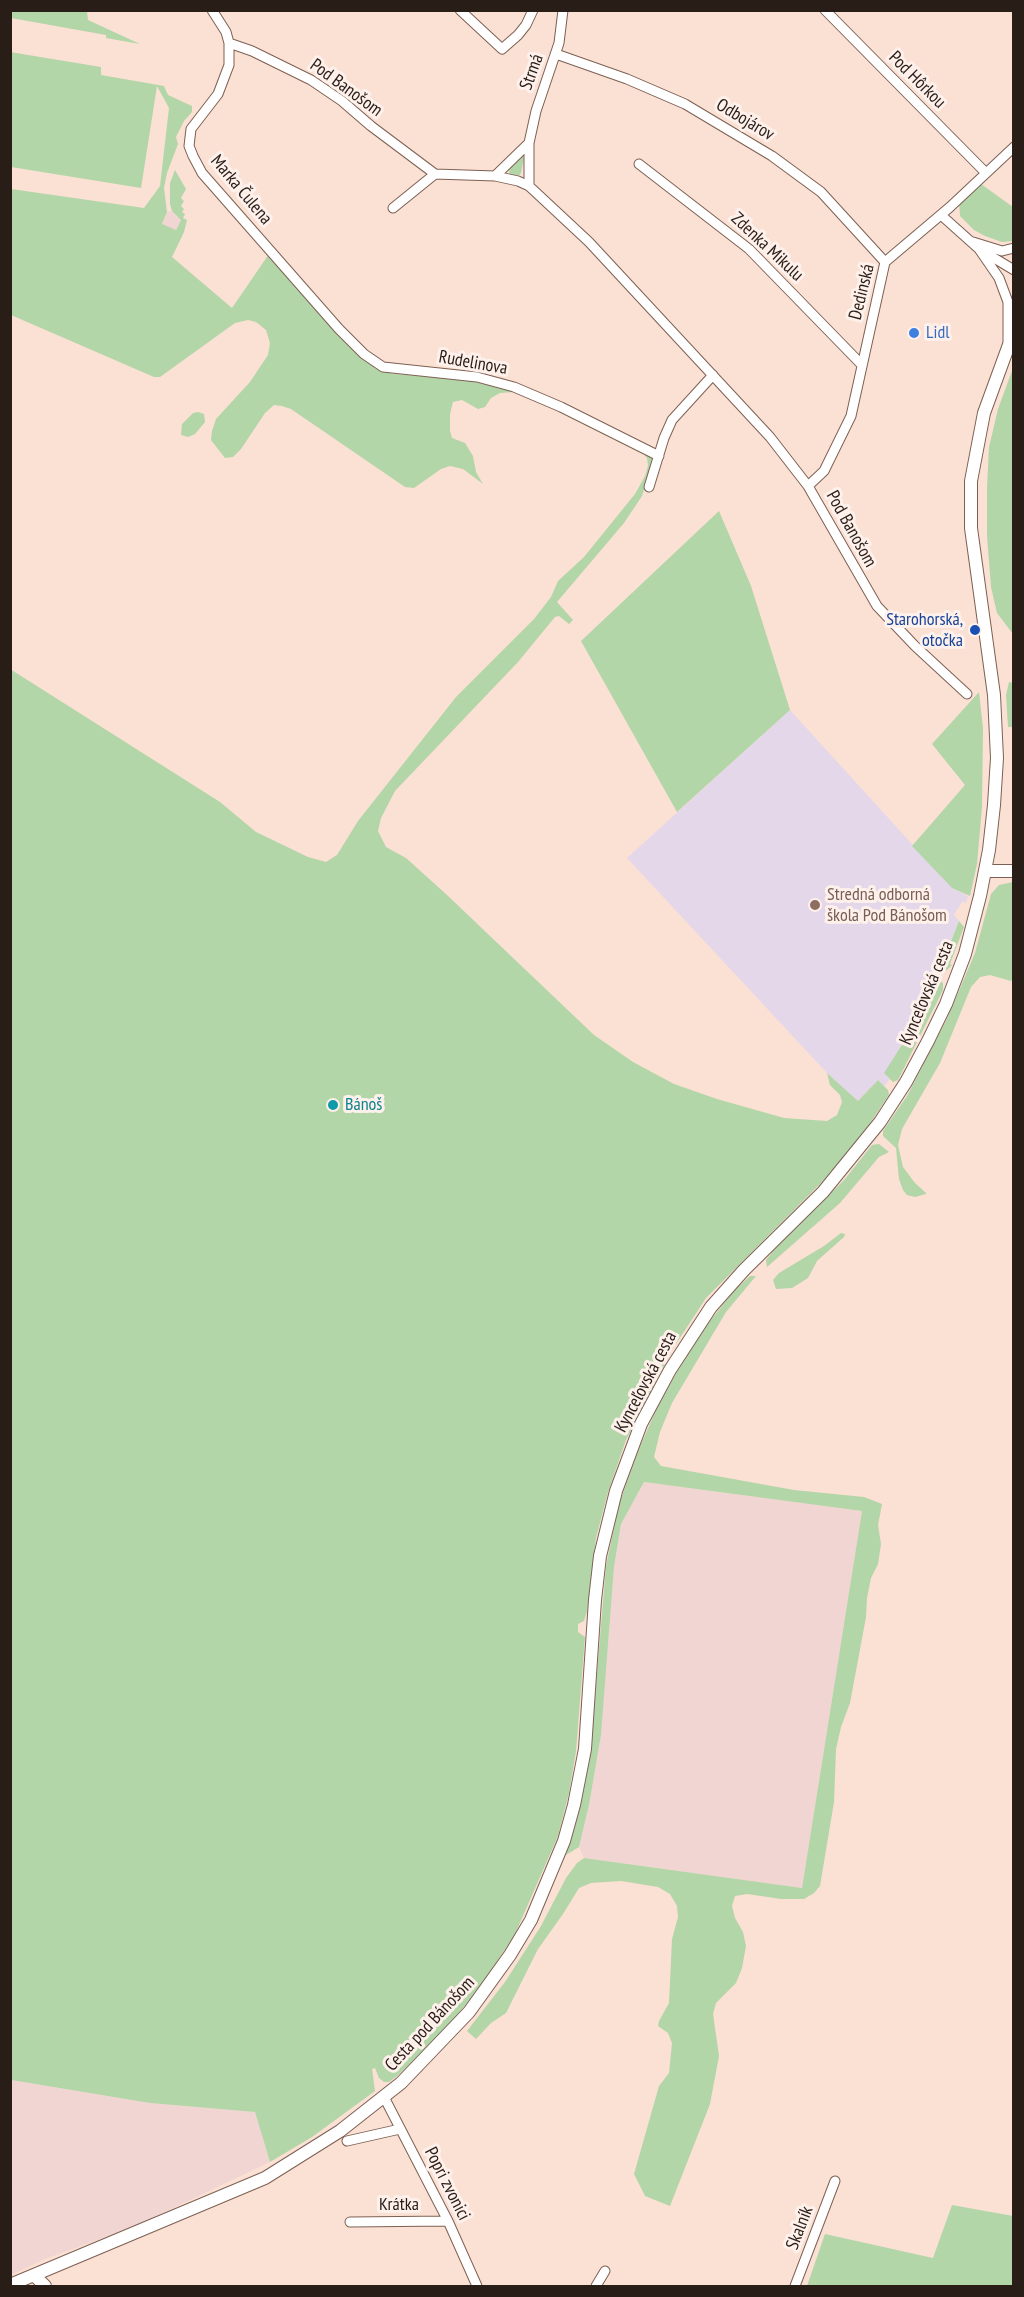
<!DOCTYPE html>
<meta charset="utf-8">
<style>
body{margin:0}
#map{position:relative;width:1024px;height:2297px;overflow:hidden;background:#fbe0d4;font-family:"PT Sans Narrow",sans-serif}
canvas{display:block}
.frame{position:absolute;inset:0;border:12px solid #291d18;pointer-events:none}
</style>
<div id="map">
<canvas width="1024" height="2297"></canvas>
<div class="frame"></div>
</div>
<script>
const ctx = document.querySelector('canvas').getContext('2d');
ctx.lineJoin = 'round';
function fill(path, color) { ctx.fillStyle = color; ctx.fill(path, 'evenodd'); }
const poly = rows => new Path2D(rows.map(r => 'M' + r).join(''));
function strokePath(path, color, width, dash) { ctx.strokeStyle = color; ctx.lineWidth = width; ctx.lineCap = dash ? 'butt' : 'round'; ctx.setLineDash(dash || []); ctx.stroke(path); }
function drawText(font, color, halo, rows, align = 'center') {
  ctx.font = font + ' "PT Sans Narrow",sans-serif'; ctx.lineWidth = 6; ctx.setLineDash([]); ctx.textBaseline = 'middle'; ctx.strokeStyle = halo; ctx.fillStyle = color; for (const [text, x, y, turn = 0] of rows) {
    ctx.save(); ctx.translate(x, y); ctx.rotate((+turn || 0) * Math.PI / 180); ctx.textAlign = isNaN(turn) ? turn : align; if (halo) ctx.strokeText(text, 0, 0); ctx.fillText(text, 0, 0); ctx.restore();
  }
}
fill(poly([
 [172,211,181,220,176,230,162,225,167,212],
 [644,1482,862,1511,802,1888,584,1858,579,1847,589,1805,601,1735,614,1567,621,1524],
 [10,2080,150,2103,255,2112,270,2162,131,2228,45,2259,11,2275]
]), '#f0d5d2');
fill(poly([
 [790,710,952,888,968,896,966,903,962,902,954,915,959,921,929,997,885,1073,890,1079,884,1086,878,1080,858,1101,827,1073,627,858]
]), '#e5d7ea');
fill(poly([
 [10,11,87,11,88,20,140,44,106,38,106,35,11,18],
 [10,52,101,67,101,75,164,86,168,95,192,106,192,112,184,121,176,137,178,144,167,173,164,188,167,212,162,224,176,230,181,220,172,211,170,204,170,183,175,170,186,189,181,198,184,201,181,206,184,209,182,212,185,214,183,218,187,220,184,232,172,257,232,308,269,254,329,325,376,369,394,374,462,379,515,392,500,393,491,398,485,407,478,409,462,400,453,402,450,414,450,431,452,438,465,443,473,456,476,472,483,484,463,469,450,466,441,469,414,488,405,487,291,409,282,406,274,405,265,413,241,449,233,457,225,458,211,440,212,431,216,419,250,382,268,355,270,343,266,330,256,322,248,320,235,323,160,377,154,377,11,315,11,189,144,208,160,186,169,108,157,86,141,188,11,167],
 [522,155,524,158,521,173,519,176,511,175,509,173,510,166],
 [981,184,1013,207,1013,241,1002,242,985,236,974,230,960,216,959,202],
 [1013,368,1014,634,1013,634,997,613,991,587,987,536,987,488,989,447,998,409],
 [198,412,204,414,205,422,195,434,188,437,181,435,182,424,193,413],
 [643,453,652,457,653,462,642,496,624,523,557,602,573,620,569,624,559,616,555,617,518,662,395,791,381,818,378,831,386,847,406,858,447,895,594,1035,633,1062,674,1084,717,1099,784,1118,827,1121,837,1115,842,1102,840,1095,830,1085,827,1073,858,1101,878,1080,888,1090,889,1095,857,1142,821,1183,706,1298,672,1350,626,1440,608,1492,596,1538,587,1611,584,1621,578,1624,578,1632,585,1637,576,1751,569,1793,558,1836,515,1934,481,1986,442,2033,397,2076,389,2082,384,2082,379,2078,375,2068,372,2069,375,2091,312,2137,270,2162,255,2112,150,2103,11,2080,10,669,220,802,256,832,308,857,326,862,337,855,358,821,456,697,534,619,551,597,558,581,584,557,635,494,645,476,648,466,647,458],
 [719,511,751,586,790,710,677,812,581,641],
 [1009,682,1013,683,1013,727,1008,727,1006,695],
 [979,692,983,728,982,807,977,864,970,896,952,888,912,846,965,785,932,744],
 [1013,882,1013,979,1011,981,990,975,980,977,971,987,940,1063,902,1129,898,1145,903,1167,915,1183,926,1193,926,1194,915,1197,907,1195,903,1190,899,1179,896,1148,883,1136,883,1131,907,1096,946,1021,975,953,991,894,999,885],
 [959,921,964,927,950,964,952,965,947,970,939,972],
 [936,979,943,983,943,990,898,1080,893,1082,884,1073,913,1027],
 [879,1144,889,1152,879,1157,840,1203,767,1267,766,1260,774,1250,845,1179,872,1145],
 [841,1233,845,1234,844,1237,817,1261,808,1278,792,1288,776,1289,773,1280,779,1273,824,1246],
 [750,1276,756,1276,726,1312,672,1403,660,1432,654,1457,661,1466,794,1490,864,1497,882,1504,878,1525,881,1544,878,1564,871,1578,867,1598,866,1617,850,1703,841,1727,836,1749,834,1802,820,1886,814,1893,804,1899,781,1899,747,1894,735,1896,732,1906,735,1918,743,1932,746,1946,742,1968,736,1983,716,2003,713,2014,719,2056,710,2104,670,2206,645,2196,634,2174,659,2086,669,2073,672,2043,668,2033,658,2026,659,2021,669,2003,672,1939,678,1917,677,1906,670,1894,658,1887,621,1881,591,1883,579,1888,563,1914,538,1949,506,2013,491,2023,476,2039,467,2031,505,1982,541,1926,566,1878,577,1863,584,1858,802,1888,862,1511,644,1482,621,1524,614,1567,601,1735,589,1805,579,1847,566,1855,579,1812,590,1756,606,1566,619,1504,639,1449,656,1410,676,1374,705,1327,735,1290],
 [952,2205,1013,2216,1013,2286,807,2286,825,2234,933,2258]
]), '#b2d6a8');
const minor = poly([
 [212,10,226,32,229,43,229,65,218,94,191,129,189,146,193,156,202,173,339,329,364,354,383,367,477,377,514,387,561,407,659,456],
 [460,10,502,49,518,35,526,25,533,10],
 [825,10,986,173],
 [229,43,252,51,311,80,342,101,371,126,435,174,495,176,518,181,529,186,589,242,770,437,808,486,877,606,915,646,967,694],
 [556,54,627,79,685,104,772,156,821,192,885,262],
 [639,164,749,249,862,365],
 [495,176,529,143],
 [529,186,529,143,536,111,559,43,563,10],
 [393,208,435,174],
 [941,215,979,249,1014,270],
 [973,242,1002,251,1014,248],
 [979,249,999,278,1008,302,1008,341],
 [808,486,824,471,851,416,885,262,950,207,1014,147],
 [649,487,664,438,672,420,713,375],
 [384,2097,448,2221,477,2286],
 [347,2141,400,2129],
 [350,2222,448,2221],
 [596,2286,605,2271],
 [795,2286,835,2181]
]);
const tertiary = poly([
 [985,871,1014,871],
 [34,2275,45,2286],
 [10,2285,265,2178,340,2131,401,2083,469,2012,510,1955,531,1920,564,1841,574,1805,585,1749,595,1600,600,1556,616,1491,641,1424,670,1370,711,1307,744,1270,823,1192,880,1122,906,1082,928,1041,946,1004,965,954,980,896,989,850,994,805,997,758,994,695,971,528,971,481,984,413,1014,331]
]);
strokePath(minor, '#7d6053', 11);
strokePath(tertiary, '#7d6053', 14);
strokePath(minor, '#fff', 9);
strokePath(tertiary, '#fff', 12);
for (const [x, y, r, color] of [
 [914,333,6,"#3f7fe0"],
 [975,630,6,"#1a4fb4"],
 [815,905,6,"#8d6e63"],
 [333,1105,6,"#0f9aa8"]
]) { const dot = new Path2D(); dot.arc(x, y, r, 0, 2 * Math.PI); ctx.fillStyle = color; ctx.fill(dot); strokePath(dot, '#fef0ea', 2); }
drawText('18px', '#291d18', '#fef0ea', [
 ["Strmá",532,72,-70],
 ["Pod Hôrkou",917,80,45],
 ["Pod Banošom",346,88,36],
 ["Odbojárov",745,120,31],
 ["Marka Čulena",241,190,50],
 ["Zdenka Mikulu",767,247,43],
 ["Dedinská",862,292,-76],
 ["Rudelinova",473,363,10],
 ["Pod Banošom",851,529,61],
 ["Kynceľovská cesta",927,993,-67],
 ["Kynceľovská cesta",646,1382,-62],
 ["Cesta pod Bánošom",430,2024,-47],
 ["Popri zvonici",447,2184,63],
 ["Krátka",399,2205],
 ["Skalník",800,2228,-69]
]);
drawText('18px', '#366cbe', '#fef0ea', [
 ["Lidl",926,333]
], 'left');
drawText('18px', '#164399', '#fef0ea', [
 ["Starohorská,",963,620],
 ["otočka",963,641]
], 'right');
drawText('18px', '#785e54', '#fef0ea', [
 ["Stredná odborná",827,895],
 ["škola Pod Bánošom",827,916]
], 'left');
drawText('18px', '#0d838f', '#fef0ea', [
 ["Bánoš",345,1105]
], 'left');
</script>
